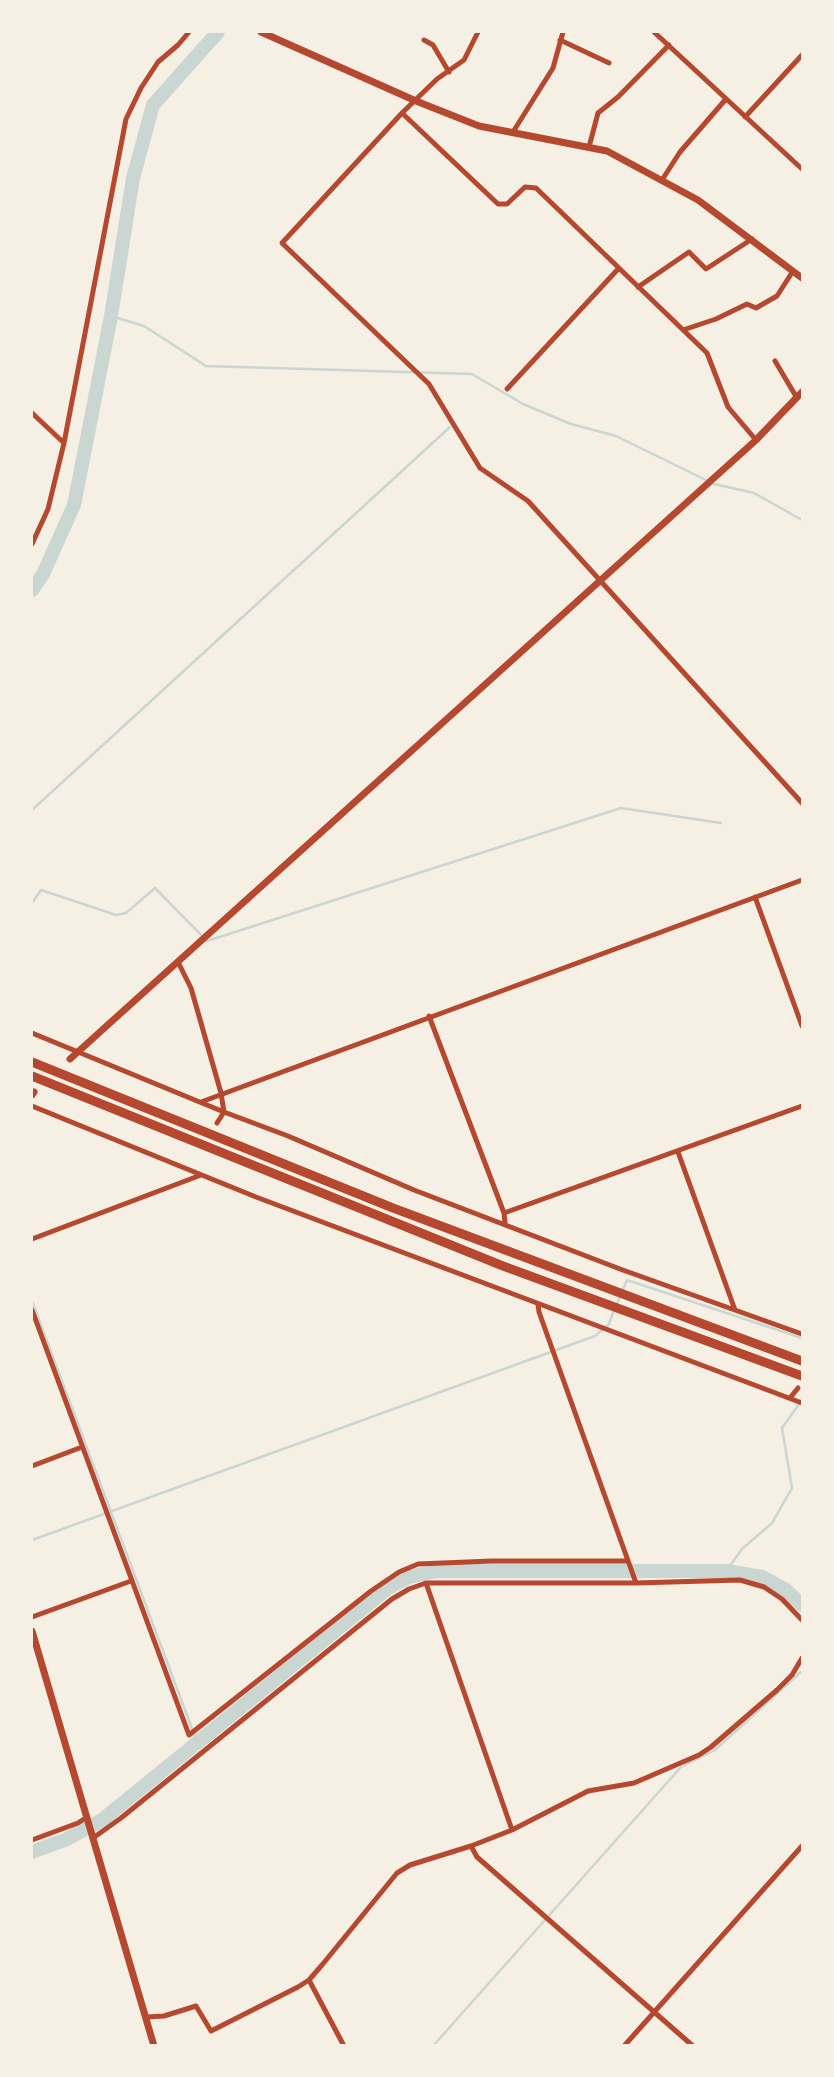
<!DOCTYPE html>
<style>
body{margin:0}
#map{position:relative;width:834px;height:2077px;overflow:hidden;background:#f6efe4;font-family:"Golos Text",sans-serif}
canvas{display:block}
.frame{position:absolute;inset:0;border:33px solid #f6efe4;pointer-events:none}
</style>
<div id="map">
<canvas width="834" height="2077"></canvas>
<div class="frame"></div>
</div>
<script>
const ctx = document.querySelector('canvas').getContext('2d');
ctx.lineJoin = 'round';
const poly = rows => new Path2D(rows.map(r => 'M' + r).join(''));
function strokePath(path, color, width, dash) { ctx.strokeStyle = color; ctx.lineWidth = width; ctx.lineCap = dash ? 'butt' : 'round'; ctx.setLineDash(dash || []); ctx.stroke(path); }
strokePath(poly([
 [111,316,144,326,206,366,472,374,523,404,571,424,616,436,714,484,754,493,802,520],
 [32,810,450,427],
 [32,903,41,890,116,915,126,913,155,888,207,941,621,808,721,823],
 [32,1301,197,1742],
 [617,1304,627,1280,802,1338],
 [32,1540,595,1336,609,1324,614,1310],
 [726,1571,742,1549,772,1523,792,1488,782,1428,802,1400],
 [433,2046,681,1767,715,1750,802,1671]
]), '#c9d6d2', 2.5);
strokePath(poly([
 [32,590,43,574,74,505,111,316,133,178,153,105,218,32],
 [32,1852,65,1840,102,1820,388,1588,409,1577,438,1571,726,1571,762,1577,786,1590,802,1605]
]), '#c9d6d2', 14);
strokePath(poly([
 [478,32,464,60,437,79,402,113,282,243,429,384,480,468,528,501,802,803],
 [654,32,802,169],
 [424,40,433,45,449,72],
 [560,40,609,63],
 [402,113,498,204,507,204,525,187,536,188,707,353,728,407,756,440],
 [745,117,802,55],
 [513,132,553,68,563,32],
 [589,147,598,113,618,97,669,45],
 [662,180,680,152,726,99],
 [638,287,689,252,706,269,752,239],
 [683,330,716,319,747,304,756,308,777,296,793,271],
 [775,361,797,398],
 [507,389,619,268],
 [32,413,64,443],
 [32,544,48,509,64,443,126,119,141,88,158,62,178,45,189,32],
 [755,897,802,1026],
 [178,962,191,988,221,1093,224,1112,217,1123],
 [429,1016,504,1213],
 [32,1033,224,1112,288,1136,414,1190,620,1269,802,1334],
 [201,1102,802,880],
 [32,1106,256,1197,802,1403],
 [678,1152,735,1310],
 [505,1223,504,1213,802,1106],
 [32,1239,201,1175],
 [538,1304,539,1312,636,1583],
 [32,1310,189,1735,371,1591,399,1572,418,1564,492,1561,628,1561],
 [790,1398,798,1388],
 [32,1466,82,1447],
 [426,1583,512,1830],
 [32,1617,131,1581],
 [93,1838,121,1818,392,1599,409,1589,426,1583,636,1583,740,1580,764,1587,782,1599,802,1620],
 [32,1840,78,1823,87,1817],
 [471,1846,477,1857,693,2046],
 [309,1980,344,2046],
 [146,2017,164,2016,196,2006,211,2031,298,1987,309,1980,322,1965,397,1873,410,1865,471,1846,512,1830,588,1791,634,1783,699,1755,711,1747,777,1690,792,1675,802,1658],
 [624,2046,802,1846]
]), '#b5482f', 5);
strokePath(poly([
 [261,32,416,101,479,126,607,151,698,200,802,278],
 [70,1059,756,440,802,392],
 [32,1095,34,1092],
 [32,1631,154,2046]
]), '#b5482f', 7);
strokePath(poly([
 [32,1062,393,1208,802,1361],
 [32,1076,503,1266,802,1376]
]), '#b5482f', 9);
</script>
